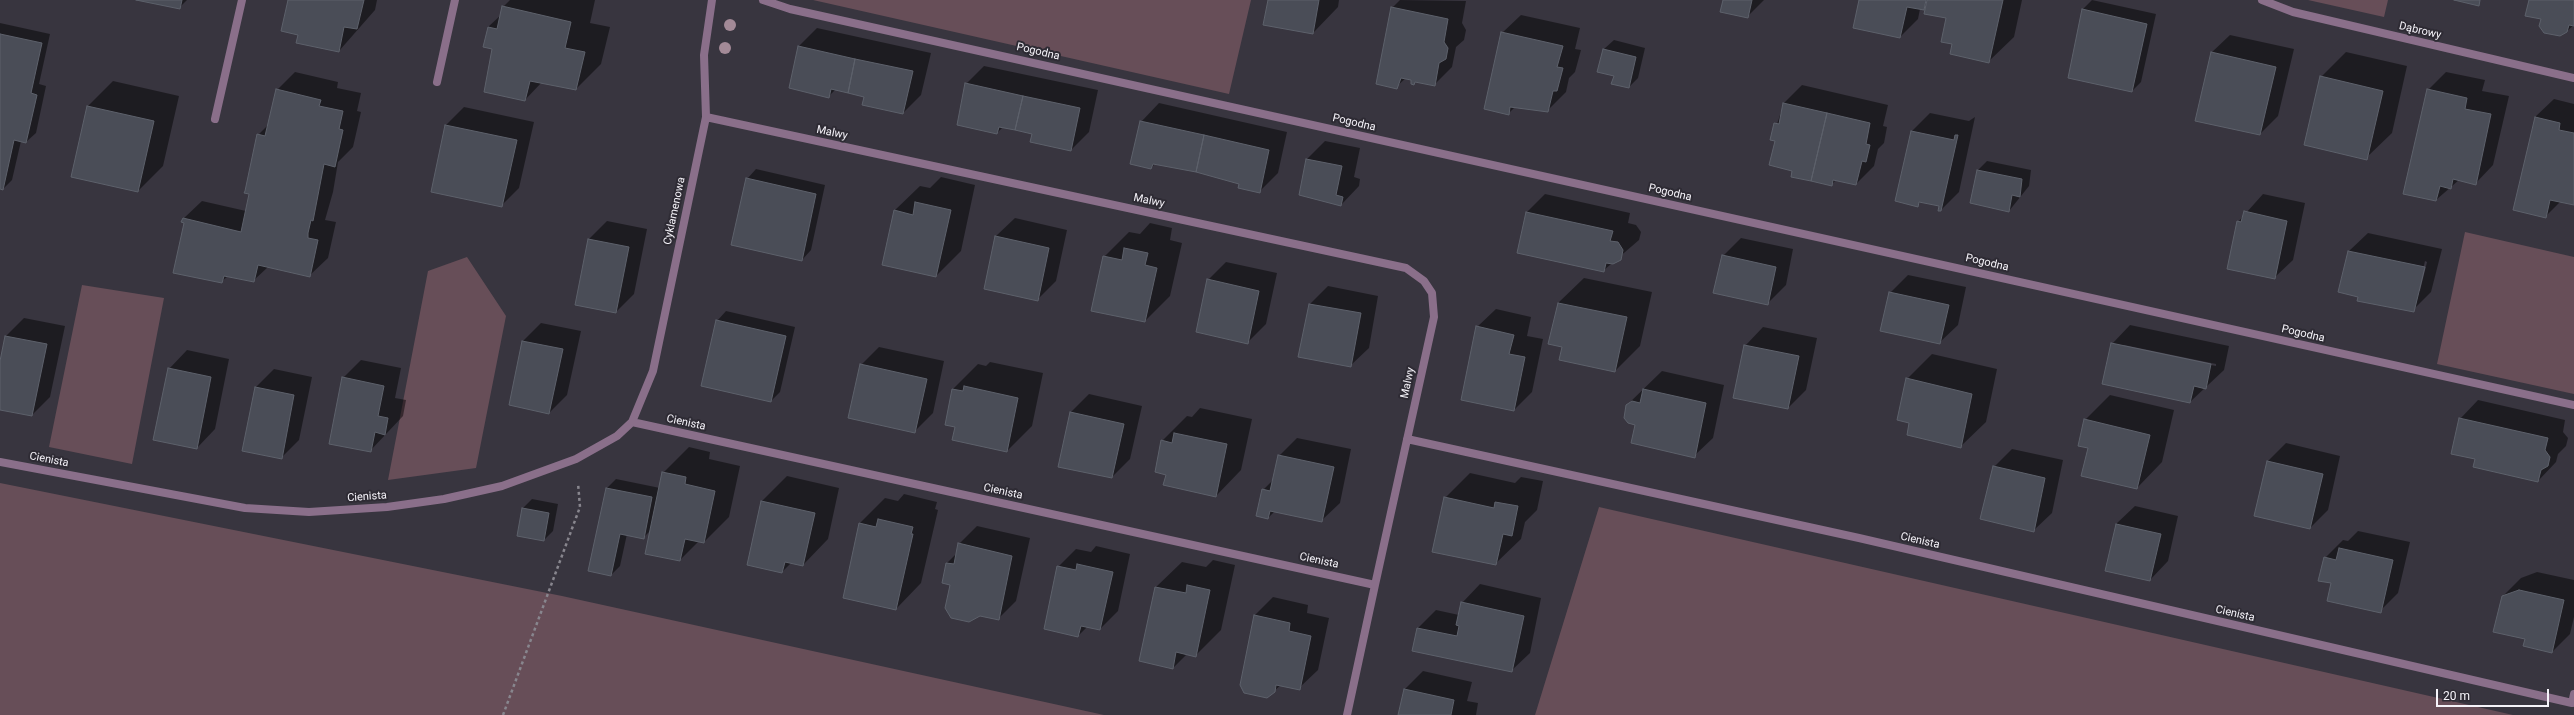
<!DOCTYPE html>
<meta charset="utf-8">
<style>
body{margin:0}
#map{position:relative;width:2574px;height:715px;overflow:hidden;background:#38353f;font-family:Roboto,sans-serif}
canvas{display:block}
.scale{position:absolute;left:2436px;top:689px;width:113px;height:18px;box-sizing:border-box;border:2px solid #f5f3f9;border-top:0;padding-left:5px;font-size:12px;line-height:14px;white-space:nowrap;color:#f5f3f9;-webkit-text-stroke:3px #2e2b34;paint-order:stroke}
</style>
<div id="map">
<canvas width="2574" height="715"></canvas>
<div class="scale">20 m</div>
</div>
<script>
const ctx = document.querySelector('canvas').getContext('2d');
ctx.lineJoin = 'round';
function fill(path, color) { ctx.fillStyle = color; ctx.fill(path, 'evenodd'); }
const poly = rows => new Path2D(rows.map(r => 'M' + r).join(''));
function strokePath(path, color, width, dash) { ctx.strokeStyle = color; ctx.lineWidth = width; ctx.lineCap = dash ? 'butt' : 'round'; ctx.setLineDash(dash || []); ctx.stroke(path); }
function drawText(font, color, halo, rows, align = 'center') {
  ctx.font = font + ' Roboto,sans-serif'; ctx.lineWidth = 4; ctx.setLineDash([]); ctx.textBaseline = 'middle'; ctx.strokeStyle = halo; ctx.fillStyle = color; for (const [text, x, y, turn = 0] of rows) {
    ctx.save(); ctx.translate(x, y); ctx.rotate((+turn || 0) * Math.PI / 180); ctx.textAlign = isNaN(turn) ? turn : align; if (halo) ctx.strokeText(text, 0, 0); ctx.fillText(text, 0, 0); ctx.restore();
  }
}
fill(poly([
 [813,0,1251,0,1229,94],
 [2308,0,2388,0,2384,17],
 [2465,232,2574,257,2574,394,2437,364],
 [467,257,506,316,476,468,388,480,428,271],
 [82,285,164,298,132,464,49,447],
 [0,483,562,596,1104,715,0,715],
 [1599,507,2513,715,1535,715]
]), '#674e58');
fill(poly([
 [141,0,187,0,179,8],
 [289,0,377,0,375,10,339,51,299,34],
 [510,0,595,0,590,23,610,27,601,64,576,89,542,82,525,100,493,48,488,27,502,14,503,7],
 [1269,0,1339,0,1338,7,1313,33],
 [1400,0,1466,1,1462,23,1466,30,1464,40,1456,47,1452,67,1434,85,1416,81,1414,84,1413,80,1406,78,1396,87,1392,8],
 [1724,0,1764,0,1748,16],
 [1861,0,2022,0,2014,37,1988,62,1954,44,1947,17,1926,6,1920,9,1918,19,1900,37],
 [2092,0,2156,14,2141,82,2132,91,2069,77,2083,9],
 [2530,0,2574,0,2574,25,2566,32,2542,19],
 [1521,15,1580,28,1575,49,1581,50,1575,72,1569,78,1566,92,1547,111,1516,106,1508,114,1502,33],
 [0,23,50,34,39,84,46,86,36,133,26,142,21,141,12,180,3,189,0,188],
 [817,28,931,53,921,95,903,113,865,96,836,89,829,96,799,46],
 [2230,35,2294,49,2278,116,2260,134,2211,53],
 [1614,40,1645,48,1638,78,1629,87,1604,49],
 [2346,52,2407,66,2392,133,2366,158,2321,77],
 [984,66,1098,90,1089,132,1071,150,1033,133,1003,127,997,133,966,84],
 [295,72,338,82,337,88,361,93,357,111,361,112,353,147,338,162,333,192,325,220,336,222,328,258,309,276,268,267,253,281,228,276,221,282,183,219,202,201,246,211,258,135,269,124,277,90],
 [2446,72,2485,80,2482,91,2509,96,2493,165,2475,184,2459,180,2436,200,2428,90],
 [113,81,179,96,163,166,138,191,88,106],
 [1802,85,1888,105,1883,126,1887,127,1884,143,1878,149,1874,166,1856,184,1836,180,1831,185,1793,170,1776,140,1772,139,1784,103],
 [2554,99,2574,104,2574,204,2561,201,2545,217,2535,117],
 [1159,103,1287,132,1278,173,1259,192,1240,183,1196,171,1155,164,1151,168,1141,122],
 [464,107,534,122,519,188,501,206,446,125],
 [1930,113,1969,121,1975,117,1959,192,1941,210,1940,205,1922,201,1917,205,1896,200,1912,131],
 [1325,141,1360,148,1354,177,1360,179,1359,186,1341,205,1307,159],
 [1987,161,2031,170,2029,186,2009,211,1972,202,1978,170],
 [756,169,825,185,811,250,802,260,747,179],
 [941,177,975,185,961,251,936,276,894,211,920,186,930,188],
 [1545,194,1630,213,1628,223,1636,225,1641,232,1639,240,1603,271,1527,212],
 [2263,194,2305,203,2293,260,2274,278,2238,222],
 [1015,218,1067,230,1056,281,1038,299,985,288,996,236],
 [607,221,647,229,634,294,616,312,576,304,589,239],
 [1150,223,1172,228,1170,240,1182,243,1170,296,1145,321,1104,257,1129,232,1140,234],
 [2368,233,2442,249,2431,292,2413,310,2339,291,2349,251],
 [2425,261,2427,262,2420,291,2418,291],
 [1741,238,1793,249,1786,285,1767,304,1723,256],
 [1226,262,1277,273,1266,324,1248,342,1208,280],
 [1908,275,1966,287,1958,325,1939,343,1890,293],
 [1584,278,1652,292,1640,346,1615,371,1563,347,1558,303],
 [1328,286,1378,296,1369,348,1350,366,1310,304],
 [1496,309,1531,317,1527,336,1543,339,1532,392,1514,410,1477,327],
 [726,311,795,327,780,392,771,401,717,321],
 [24,318,65,326,50,397,32,415,0,409,0,366,6,336],
 [541,323,581,331,567,395,549,413,523,341],
 [2130,325,2229,346,2224,370,2190,402,2112,344],
 [2124,345,2216,364,2216,366,2124,347],
 [1763,327,1817,338,1806,390,1788,408,1745,346],
 [879,347,944,361,933,413,914,432,861,365],
 [187,350,229,359,215,429,197,448,169,369],
 [1932,354,1997,369,1986,422,1960,447,1911,423,1907,379],
 [361,360,401,368,395,398,406,400,403,416,370,451,343,378],
 [990,362,1043,373,1032,426,1007,451,953,439,956,426,946,424,953,389,978,364,986,366],
 [274,369,312,377,299,440,281,458,243,450,256,387],
 [1662,371,1724,385,1713,438,1694,456,1636,424,1627,405],
 [1089,394,1142,406,1130,459,1112,477,1071,412],
 [2110,395,2174,410,2162,462,2137,488,2089,447,2085,420],
 [2478,400,2565,420,2563,432,2568,438,2566,446,2558,454,2556,462,2538,481,2476,458,2460,419],
 [1200,408,1252,419,1241,470,1216,496,1167,474,1162,441,1187,416,1192,417],
 [1297,438,1351,449,1340,503,1321,521,1275,511,1268,518,1263,490,1274,479,1279,456],
 [2286,443,2340,456,2328,510,2310,528,2268,461],
 [689,447,710,452,709,459,740,466,729,517,704,542,699,541,680,560,651,530,643,538,627,534,620,566,611,575,607,488,616,479,660,488,663,473],
 [2012,449,2063,460,2052,513,2033,531,1994,467],
 [1470,473,1515,483,1521,477,1543,481,1537,510,1525,522,1521,539,1495,564,1445,498],
 [787,476,839,488,828,539,803,565,792,562,782,572,748,565,762,501],
 [904,494,937,502,935,509,938,510,921,583,896,609,844,597,860,523,885,498,898,501],
 [532,499,558,504,553,531,544,540,523,508],
 [2135,506,2178,516,2168,561,2150,580,2116,524],
 [977,526,1030,538,1016,601,998,619,951,584,943,582,947,563,958,552,959,544],
 [2358,531,2410,542,2398,593,2380,611,2332,582,2325,558,2343,540,2348,541],
 [1096,546,1130,554,1118,611,1100,629,1088,626,1078,636,1058,567,1076,549,1091,552],
 [1213,560,1235,565,1221,630,1195,656,1187,654,1173,668,1156,587,1182,562,1206,567],
 [2537,572,2574,580,2574,617,2570,634,2552,652,2526,638,2503,596,2521,578],
 [1480,584,1541,598,1530,653,1511,671,1414,650,1418,628,1436,610,1459,615,1462,603],
 [1273,597,1308,605,1307,613,1329,618,1318,670,1299,688,1281,685,1274,691,1255,615],
 [1423,671,1472,682,1467,701,1478,703,1476,715,1399,715,1405,689]
]), '#0007');
const building = poly([
 [136,0,182,0,180,9,136,0],
 [288,0,364,0,357,29,344,27,339,52,296,43,298,35,281,31,288,0],
 [1268,0,1319,0,1313,34,1263,25,1268,0],
 [1723,0,1752,0,1748,18,1720,12,1723,0],
 [1859,0,1926,0,1924,10,1907,7,1900,38,1853,28,1859,0],
 [1927,0,2003,0,1989,63,1950,54,1952,44,1941,42,1946,18,1924,14,1927,0],
 [2454,0,2480,0,2479,6,2454,0],
 [2529,0,2574,0,2574,26,2569,25,2567,32,2560,36,2544,33,2539,26,2541,19,2525,16,2529,0],
 [502,6,571,22,565,48,585,52,576,90,530,81,525,101,484,92,492,49,483,47,488,27,497,29,502,6],
 [1391,7,1448,19,1444,42,1448,48,1446,59,1439,63,1435,86,1415,82,1414,85,1411,84,1411,80,1401,78,1397,89,1376,84,1391,7],
 [2082,9,2147,24,2132,92,2068,78,2082,9],
 [1501,32,1563,46,1557,67,1563,68,1557,91,1553,91,1548,112,1510,107,1509,115,1484,109,1501,32],
 [0,34,42,43,31,93,37,95,26,143,14,140,3,190,0,189,0,34],
 [798,46,855,59,848,93,831,89,829,98,789,88,798,46],
 [1603,49,1636,57,1629,88,1611,84,1614,76,1597,72,1603,49],
 [2211,52,2276,67,2260,135,2195,121,2211,52],
 [855,59,913,71,903,114,862,105,864,97,848,93,855,59],
 [2320,76,2383,91,2367,160,2304,145,2320,76],
 [965,83,1023,96,1015,130,999,127,997,134,957,125,965,83],
 [276,89,321,100,319,106,343,111,339,129,343,130,335,167,324,164,313,221,311,220,308,233,308,238,318,240,310,277,258,265,254,282,224,276,222,283,173,273,184,223,181,222,183,218,241,232,249,194,244,193,245,191,257,134,265,136,276,89],
 [2427,89,2467,98,2465,109,2491,114,2476,185,2453,179,2451,189,2440,186,2436,201,2403,194,2427,89],
 [1023,96,1080,108,1071,151,1030,142,1032,134,1015,130,1023,96],
 [1783,103,1827,113,1811,181,1791,177,1792,171,1769,165,1775,141,1770,140,1774,123,1779,124,1783,103],
 [87,106,154,121,138,192,71,177,87,106],
 [1827,113,1870,123,1866,144,1870,145,1866,162,1862,161,1856,185,1833,180,1832,186,1811,181,1827,113],
 [2535,117,2560,123,2559,130,2574,133,2574,205,2550,200,2546,218,2513,210,2535,117],
 [1140,121,1204,135,1196,172,1153,164,1151,169,1130,164,1140,121],
 [445,125,517,140,502,207,431,192,445,125],
 [1911,131,1954,140,1955,135,1958,135,1941,211,1938,211,1939,206,1919,202,1918,207,1895,201,1911,131],
 [1204,135,1269,150,1260,193,1238,188,1239,184,1196,172,1204,135],
 [1306,159,1342,166,1336,195,1343,197,1341,206,1299,195,1306,159],
 [1977,170,2022,179,2020,197,2012,195,2009,212,1970,203,1977,170],
 [746,178,816,194,802,261,731,245,746,178],
 [915,202,951,210,936,277,882,265,894,210,913,215,915,202],
 [2244,211,2287,221,2275,279,2227,269,2237,221,2241,222,2244,211],
 [1526,212,1613,231,1610,241,1618,242,1623,250,1621,260,1613,264,1606,263,1604,272,1517,253,1526,212],
 [995,236,1049,248,1038,301,984,289,995,236],
 [588,239,629,247,616,313,575,305,588,239],
 [1124,248,1148,253,1145,265,1157,268,1145,322,1091,311,1103,256,1122,260,1124,248],
 [2348,251,2425,267,2414,312,2357,301,2358,297,2338,292,2348,251],
 [1722,255,1776,267,1768,305,1713,293,1722,255],
 [1207,279,1259,291,1248,344,1196,332,1207,279],
 [1889,292,1949,305,1940,344,1880,331,1889,292],
 [1558,303,1627,317,1615,372,1559,360,1562,347,1548,344,1558,303],
 [1309,304,1361,313,1351,367,1298,357,1309,304],
 [716,320,786,336,771,402,701,386,716,320],
 [1476,326,1514,335,1509,354,1525,357,1514,411,1461,400,1476,326],
 [5,336,47,344,32,416,0,410,0,361,5,336],
 [522,341,563,349,549,414,509,405,522,341],
 [2111,343,2211,364,2206,389,2194,386,2190,403,2102,384,2111,343],
 [1744,345,1799,356,1788,409,1733,398,1744,345],
 [860,364,927,379,915,433,848,418,860,364],
 [168,368,211,377,197,449,153,440,168,368],
 [342,377,384,386,378,416,388,418,385,435,375,432,371,452,329,444,342,377],
 [1906,378,1972,394,1961,448,1907,435,1909,423,1897,420,1906,378],
 [964,386,1018,398,1007,452,952,440,955,427,945,425,952,389,963,391,964,386],
 [255,387,294,395,282,459,242,451,255,387],
 [1643,389,1706,403,1695,458,1631,443,1635,425,1628,423,1624,418,1626,405,1632,401,1640,403,1643,389],
 [1070,412,1124,424,1112,478,1058,467,1070,412],
 [2459,418,2548,438,2545,450,2550,457,2548,466,2541,470,2538,482,2473,467,2475,459,2451,454,2459,418],
 [2084,419,2150,435,2137,489,2081,476,2088,448,2078,446,2084,419],
 [1174,433,1227,444,1216,497,1163,485,1166,475,1155,472,1161,440,1172,443,1174,433],
 [1278,455,1334,467,1322,522,1270,511,1268,519,1256,516,1262,489,1270,491,1278,455],
 [2267,461,2323,474,2310,529,2254,516,2267,461],
 [1993,466,2045,478,2034,532,1980,519,1993,466],
 [662,472,686,477,685,484,715,491,704,543,685,539,680,561,645,554,662,472],
 [606,488,652,497,644,539,620,534,611,576,588,571,606,488],
 [1444,497,1494,508,1495,502,1518,506,1512,536,1503,534,1496,565,1432,552,1444,497],
 [761,501,815,513,803,566,785,562,782,573,747,565,761,501],
 [522,508,549,513,544,541,517,536,522,508],
 [878,519,913,527,911,534,913,534,896,610,843,598,859,523,876,527,878,519],
 [2116,524,2161,534,2150,581,2105,571,2116,524],
 [958,543,1012,556,999,620,980,616,969,622,951,618,945,608,950,585,942,583,946,563,954,564,958,543],
 [2339,548,2393,560,2381,613,2327,601,2331,583,2318,581,2324,557,2336,560,2339,548],
 [1077,564,1113,572,1100,630,1081,626,1078,637,1044,629,1057,566,1076,570,1077,564],
 [1187,585,1210,590,1196,657,1176,652,1173,669,1139,661,1155,587,1186,593,1187,585],
 [2519,590,2564,600,2552,653,2523,646,2525,639,2493,632,2502,596,2519,590],
 [1461,602,1524,616,1512,672,1412,651,1417,628,1457,636,1459,626,1456,625,1461,602],
 [1254,615,1290,623,1289,631,1311,636,1300,690,1276,685,1275,692,1267,698,1244,693,1240,685,1254,615],
 [1404,689,1454,700,1451,715,1398,715,1404,689]
]);
fill(building, '#4a4d57');
strokePath(building, '#5d616b', 1);
strokePath(poly([
 [503,715,580,507,578,483]
]), '#88868e', 2.5, [3, 3]);
strokePath(poly([
 [437,82,455,0],
 [215,119,242,0]
]), '#8a6f8a', 8);
strokePath(poly([
 [763,0,790,9,2574,405],
 [2262,0,2293,12,2574,78],
 [632,422,1375,585,1434,317,1432,293,1424,281,1406,268,706,117],
 [1407,439,1859,538,2572,703,2574,694],
 [0,462,245,508,309,512,387,507,444,499,502,486,576,459,617,436,632,422,653,371,706,117,704,55,712,0],
 [1347,715,1375,585]
]), '#8a6f8a', 8);
ctx.fillStyle = '#a38a97';
for (const [x, y] of [
 [730,25],
 [725,48]
]) { ctx.beginPath(); ctx.arc(x, y, 6, 0, 2 * Math.PI); ctx.fill(); }
drawText('11px', '#f5f3f9', '#2e2b34', [
 ["Dąbrowy",2420,31,13],
 ["Pogodna",1038,52,13],
 ["Pogodna",1354,123,13],
 ["Malwy",832,133,12],
 ["Pogodna",1670,193,13],
 ["Malwy",1149,201,12],
 ["Cyklamenowa",675,211,-78],
 ["Pogodna",1987,263,13],
 ["Pogodna",2303,334,13],
 ["Malwy",1408,383,-78],
 ["Cienista",686,423,12],
 ["Cienista",49,460,11],
 ["Cienista",1003,492,12],
 ["Cienista",367,497,-4],
 ["Cienista",1920,541,13],
 ["Cienista",1319,561,12],
 ["Cienista",2235,614,13]
]);
</script>
